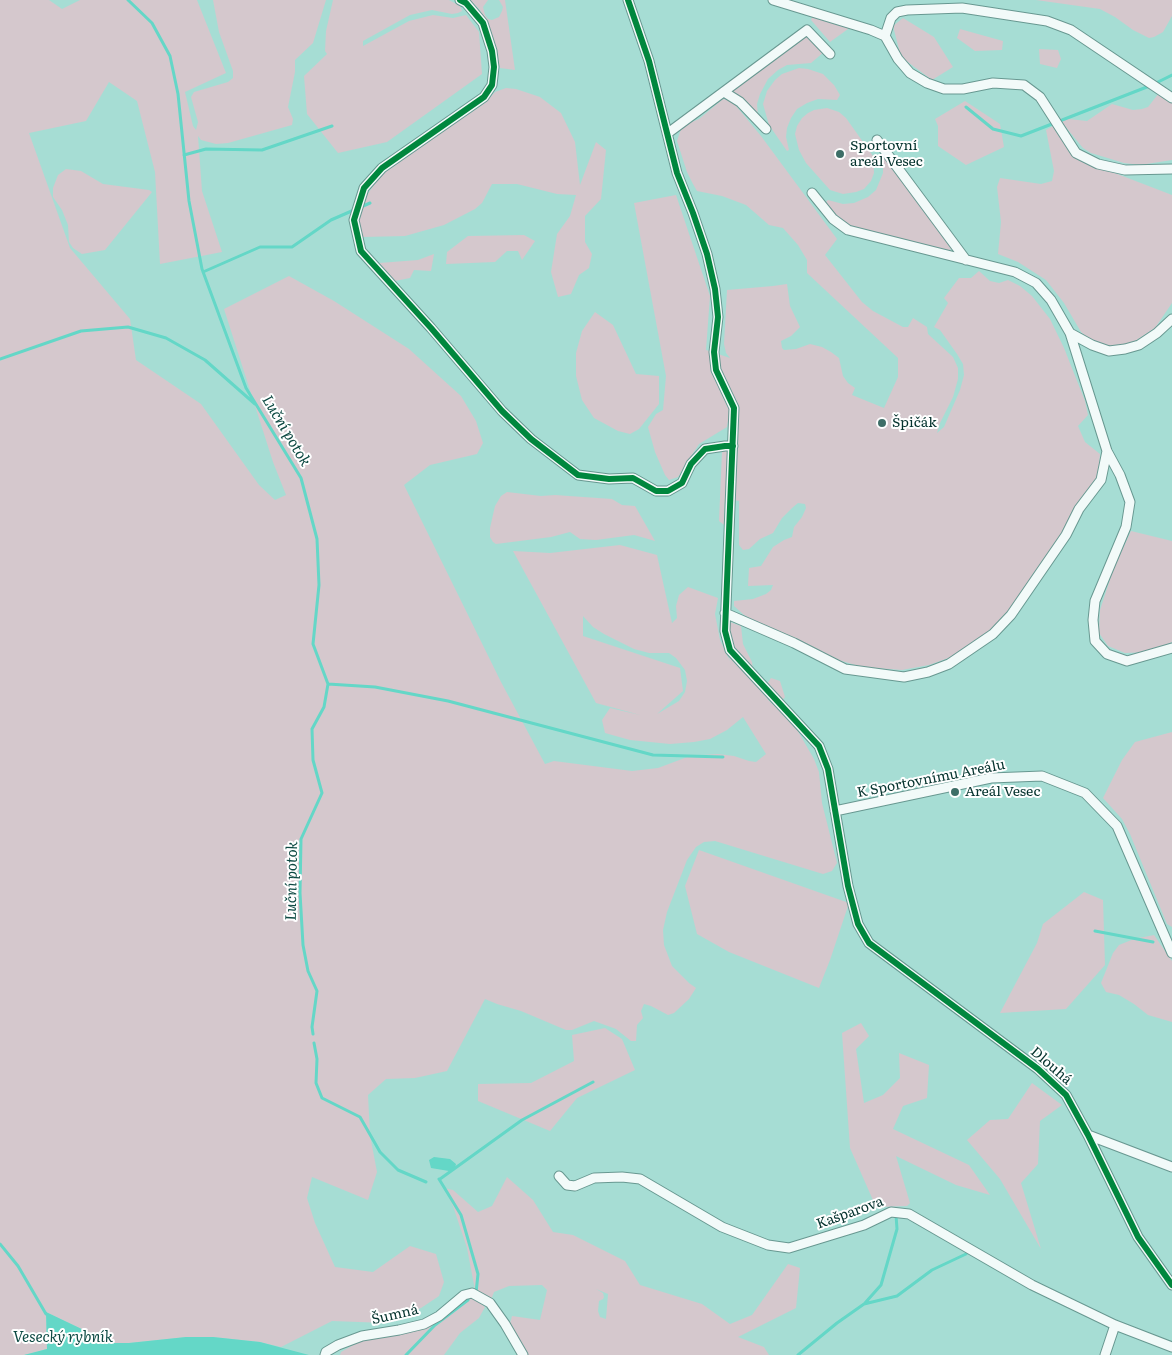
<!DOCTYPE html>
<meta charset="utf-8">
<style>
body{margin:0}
canvas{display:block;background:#a6ddd4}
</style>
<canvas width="1172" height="1355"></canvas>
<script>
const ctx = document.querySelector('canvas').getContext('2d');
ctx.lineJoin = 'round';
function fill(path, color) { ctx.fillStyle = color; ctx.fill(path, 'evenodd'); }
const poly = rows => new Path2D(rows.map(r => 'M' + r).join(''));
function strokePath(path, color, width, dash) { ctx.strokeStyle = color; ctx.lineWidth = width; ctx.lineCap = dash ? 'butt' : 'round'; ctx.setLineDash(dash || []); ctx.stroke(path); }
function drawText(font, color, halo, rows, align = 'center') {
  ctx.font = font + ' Literata,serif'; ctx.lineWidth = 4; ctx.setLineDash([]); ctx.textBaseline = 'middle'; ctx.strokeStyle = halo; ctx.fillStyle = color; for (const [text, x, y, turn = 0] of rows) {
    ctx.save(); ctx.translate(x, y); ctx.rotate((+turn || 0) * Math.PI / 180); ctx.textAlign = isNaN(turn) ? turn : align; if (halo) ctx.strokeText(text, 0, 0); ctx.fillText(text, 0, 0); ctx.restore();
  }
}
fill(poly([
 [0,0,49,0,62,9,80,0,197,0,226,73,185,92,193,126,196,130,198,122,191,97,194,92,228,82,233,78,233,71,219,32,213,0,326,0,313,43,295,60,295,72,288,107,293,119,292,125,228,143,216,144,201,140,198,136,202,191,222,252,160,264,155,172,137,101,109,82,86,121,29,133,70,248,130,319,136,360,201,404,259,485,275,500,286,495,273,462,224,309,289,276,334,301,409,349,461,396,476,421,483,443,477,454,430,465,404,485,501,682,545,764,554,761,632,771,658,768,690,756,718,754,734,756,749,761,756,762,766,754,743,717,727,730,710,739,694,742,670,744,630,740,605,733,602,720,610,708,640,715,596,703,513,551,550,553,620,545,657,555,672,623,677,618,676,606,679,595,688,587,718,598,715,614,720,640,730,661,722,631,730,622,741,626,743,644,752,662,755,683,763,690,771,678,780,681,785,697,778,705,767,699,792,721,814,759,819,772,822,803,837,863,832,871,823,874,715,841,704,842,696,847,687,860,667,912,663,930,664,945,672,966,689,983,696,988,689,999,674,1013,668,1015,651,1006,644,1004,641,1011,643,1018,637,1025,636,1041,631,1041,616,1029,594,1021,572,1030,566,1030,521,1011,497,1004,485,999,447,1071,415,1078,386,1079,368,1095,370,1135,377,1172,368,1200,312,1177,307,1198,315,1223,335,1267,373,1272,410,1246,436,1254,444,1282,439,1296,421,1308,386,1323,332,1321,281,1347,260,1342,213,1337,186,1337,129,1343,111,1343,46,1312,47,1349,24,1355,0,1355],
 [583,616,593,627,604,634,634,649,649,653,669,653,676,658,685,670,687,681,685,692,679,701,657,714,683,691,680,668,583,636],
 [333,0,449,0,460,6,462,11,458,13,452,14,432,10,410,15,363,41,363,46,409,21,433,15,453,18,466,15,479,32,482,74,387,142,338,153,307,114,304,76,327,54,325,51,326,31],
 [470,0,488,0,483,7,485,15,488,19,492,20,499,17,502,11,503,7,499,0,505,0,515,70,500,68,487,24,480,10],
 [1036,0,1172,0,1172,16,1163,32,1154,37,1149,38,1133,30,1115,17,1100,9],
 [814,13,848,26,848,29,830,42,811,20],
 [903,18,934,37,953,67,932,80,901,57,893,26],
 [960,29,1003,41,1002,50,975,51,957,38],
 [808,35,824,52,811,63,787,65,778,70,768,79,760,94,757,104,758,117,731,92],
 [1039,49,1058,50,1061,59,1057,68,1040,64],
 [799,68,808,69,823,74,834,85,840,95,837,100,818,99,807,103,797,109,791,118,787,128,786,137,789,150,787,151,769,125,763,104,767,91,775,80,782,74],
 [506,88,516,89,540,97,561,113,575,142,580,185,596,142,606,150,601,199,585,216,585,242,592,254,589,268,579,275,571,294,558,297,551,272,557,234,570,216,576,195,557,194,517,184,492,184,482,203,475,209,444,225,405,236,363,237,358,223,366,197,380,175,398,159,451,124,469,114,486,102,495,92],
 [1159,93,1172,102,1172,160,1140,165,1124,163,1091,153,1083,148,1064,125,1060,118,1087,121,1112,104,1133,110,1142,109,1148,107],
 [723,99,732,101,761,136,837,239,825,255,862,302,873,311,903,327,908,327,913,318,927,327,928,334,953,357,958,368,958,379,953,397,940,423,937,433,944,427,960,390,964,375,963,364,957,354,940,330,934,327,948,303,944,298,959,278,971,278,979,271,990,281,999,283,1008,280,1020,286,1032,296,1050,319,1064,348,1085,401,1088,415,1078,426,1085,442,1100,454,1098,478,1055,547,1002,620,990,631,954,656,929,665,902,670,862,667,835,659,756,623,744,615,734,606,734,601,753,599,766,594,771,590,773,585,748,586,749,568,761,566,773,547,784,540,792,537,794,527,802,517,806,508,805,504,798,503,792,508,782,518,773,533,760,539,749,549,743,550,739,545,739,501,725,498,724,525,719,521,722,451,735,449,737,418,729,415,727,427,699,444,678,477,669,480,665,475,655,452,648,427,656,414,663,410,666,376,634,203,676,195,710,296,706,350,730,358,726,353,724,344,727,290,773,286,787,284,790,306,800,327,791,336,781,341,782,348,784,350,796,349,810,344,822,347,831,352,839,358,843,376,848,383,855,388,852,395,884,408,898,377,898,358,807,273,807,260,798,245,783,228,769,225,746,205,722,196,697,191,693,184,687,172,677,141,682,126,699,119],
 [965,101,1000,124,1004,147,966,165,938,146,938,126,935,119],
 [827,108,839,112,846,118,873,156,874,173,871,181,864,189,856,192,843,194,830,190,806,163,799,150,795,134,797,126,802,118,808,113,814,110],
 [1053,126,1070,150,1081,160,1172,195,1172,303,1155,328,1132,343,1125,345,1109,346,1089,339,1081,332,1064,303,1046,280,1018,262,998,254,1001,222,997,187,1000,178,1041,184,1052,181,1054,171,1046,130],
 [885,155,953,248,947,251,855,228,841,220,830,209,826,202,828,200,843,204,854,203,868,197,876,190,883,173,883,156],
 [66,169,81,171,103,184,149,190,152,192,105,250,82,254,73,248,69,242,68,225,62,210,53,197,53,188,58,175],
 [524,235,535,241,522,260,518,251,507,251,495,262,446,264,447,252,468,236],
 [434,254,431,271,414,270,410,278,395,281,379,263,418,260],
 [595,312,613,325,636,374,659,376,659,404,639,429,630,434,618,431,594,418,582,400,576,376,576,353,582,331],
 [507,492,541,496,555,495,612,499,622,505,635,506,655,541,634,535,596,540,580,539,570,532,551,537,496,544,493,542,490,537,490,528,495,506,501,496],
 [1131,531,1172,541,1172,642,1153,652,1125,653,1108,646,1099,633,1100,610,1113,570],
 [1172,732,1172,927,1167,924,1130,834,1122,819,1103,798,1122,760,1135,742],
 [699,850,849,903,830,960,819,988,729,952,697,934,685,886],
 [1084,892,1103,900,1105,965,1066,1009,1000,1013,1037,943,1043,924],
 [1154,935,1172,961,1172,1022,1148,1015,1134,1004,1119,995,1106,992,1101,983,1113,953,1119,945,1134,939],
 [861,1023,869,1036,856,1049,864,1103,883,1095,900,1078,899,1053,929,1065,927,1098,903,1106,893,1129,969,1165,990,1195,956,1185,896,1156,910,1203,907,1206,876,1207,850,1148,842,1033],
 [605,1028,622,1039,635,1070,577,1098,550,1131,478,1101,478,1084,531,1083,574,1061,572,1035],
 [1032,1083,1062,1105,1040,1121,1038,1164,1021,1183,1041,1249,1000,1179,967,1140,990,1120,1008,1119],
 [507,1177,533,1200,553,1232,573,1235,625,1261,640,1285,702,1304,730,1324,752,1315,788,1264,800,1268,796,1308,738,1337,764,1347,769,1355,528,1355,521,1348,509,1327,512,1316,540,1320,547,1290,542,1285,509,1286,494,1292,491,1300,475,1290,467,1248,453,1206,444,1188,453,1190,478,1212,492,1206],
 [596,1289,608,1294,606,1319,600,1317,598,1311,599,1301,603,1299,604,1297,603,1293],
 [473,1297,485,1307,479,1318,460,1333,444,1355,340,1355,341,1352,362,1340,444,1314]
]), '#d5c8cd');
fill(poly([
 [434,1157,450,1159,456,1164,455,1168,449,1171,431,1168,429,1160],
 [46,1312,111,1343,129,1343,186,1337,213,1337,260,1342,309,1355,24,1355,47,1349]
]), '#64d7c7');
strokePath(poly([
 [128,0,152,23,170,56,178,94,189,201,202,269,246,388,301,478,317,539,319,585,313,644,328,684,324,707,312,729,313,760,322,793,301,839,300,893,303,945,308,971,317,991,312,1027,313,1034],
 [966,107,993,129,1021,136,1152,85,1172,75],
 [184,155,206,149,262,150,332,126],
 [203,272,260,247,292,247,331,220,370,203],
 [0,359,81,331,128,327,166,338,205,360,255,404],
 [328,684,375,687,448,701,653,755,723,757],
 [1095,931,1153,942],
 [314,1043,317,1059,316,1083,322,1098,360,1117,380,1152,398,1170,426,1182],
 [439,1179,461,1215,478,1274,476,1293],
 [440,1179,522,1120,593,1082],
 [0,1244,18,1266,46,1314],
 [865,1303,881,1285,897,1229,896,1215],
 [406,1355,435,1325,468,1300],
 [798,1355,837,1323,864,1304,897,1296,932,1270,966,1254]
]), '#64d7c7', 3);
const minor = poly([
 [460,0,466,3,483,23,492,51,494,67,492,85,484,97,382,168,364,188,354,220,361,251,431,328,502,411,531,439,578,475,609,479,633,478,656,491,668,491,682,483,691,464,705,449,725,446,733,446],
 [628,0,649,61,677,173,693,213,707,254,715,289,718,317,714,352,716,370,734,408,725,631,730,650,819,746,828,769,848,886,858,924,869,943,1038,1069,1066,1095,1088,1135,1138,1237,1172,1285],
 [773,0,871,30,885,36,898,59,910,73,927,83,944,89,963,89,993,83,1024,85,1040,97,1076,153,1098,164,1125,170,1172,169],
 [885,36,891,18,897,12,907,10,962,8,1047,21,1071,30,1172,98],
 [724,92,740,102,766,129],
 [668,133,807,30,830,54],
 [877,140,966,260],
 [812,193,833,219,848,230,1015,272,1036,283,1051,300,1070,333,1107,451,1120,475,1130,502,1126,527,1095,601,1093,620,1095,641,1107,654,1127,661,1172,648],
 [1070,333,1092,345,1109,351,1125,349,1139,345,1157,333,1172,319],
 [725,613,794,643,845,669,904,677,928,672,949,664,993,634,1011,615,1066,535,1079,509,1101,480,1107,451],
 [835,811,991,778,1042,776,1085,793,1117,826,1172,953],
 [1088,1135,1172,1167],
 [559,1176,567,1185,575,1186,594,1178,622,1177,640,1179,722,1227,768,1245,789,1248,864,1225,891,1212,909,1214,1032,1285,1115,1325,1172,1347],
 [325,1355,326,1352,338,1345,362,1336,399,1330,424,1324,439,1316,464,1295,472,1293,490,1303,505,1324,523,1355],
 [1105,1355,1115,1325]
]);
strokePath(minor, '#689891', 11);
strokePath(minor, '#f2faf9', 9);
strokePath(poly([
 [460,0,466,3,483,23,492,51,494,67,492,85,484,97,382,168,364,188,354,220,361,251,431,328,502,411,531,439,578,475,609,479,633,478,656,491,668,491,682,483,691,464,705,449,725,446,733,446],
 [628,0,649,61,677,173,693,213,707,254,715,289,718,317,714,352,716,370,734,408,725,631,730,650,819,746,828,769,848,886,858,924,869,943,1038,1069,1066,1095,1088,1135,1138,1237,1172,1285]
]), '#00873e', 6);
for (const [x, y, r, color] of [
 [840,154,5,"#3d6e67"],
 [882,423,5,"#3d6e67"],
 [955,792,5,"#3d6e67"]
]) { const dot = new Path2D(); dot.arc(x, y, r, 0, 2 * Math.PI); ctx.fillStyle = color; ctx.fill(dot); strokePath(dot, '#fff', 2); }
drawText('14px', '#04322d', '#fff', [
 ["Sportovní",850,146],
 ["areál Vesec",850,162],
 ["Špičák",892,423],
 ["Areál Vesec",965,792]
], 'left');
drawText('14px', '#04322d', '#fff', [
 ["K Sportovnímu Areálu",931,779,-11],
 ["Dlouhá",1051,1066,41],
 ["Kašparova",850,1213,-20],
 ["Šumná",395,1315,-13]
]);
drawText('italic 15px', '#0c4942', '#fff', [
 ["Luční potok",286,431,59],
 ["Luční potok",292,881,-89],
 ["Vesecký rybník",63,1338]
]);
</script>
